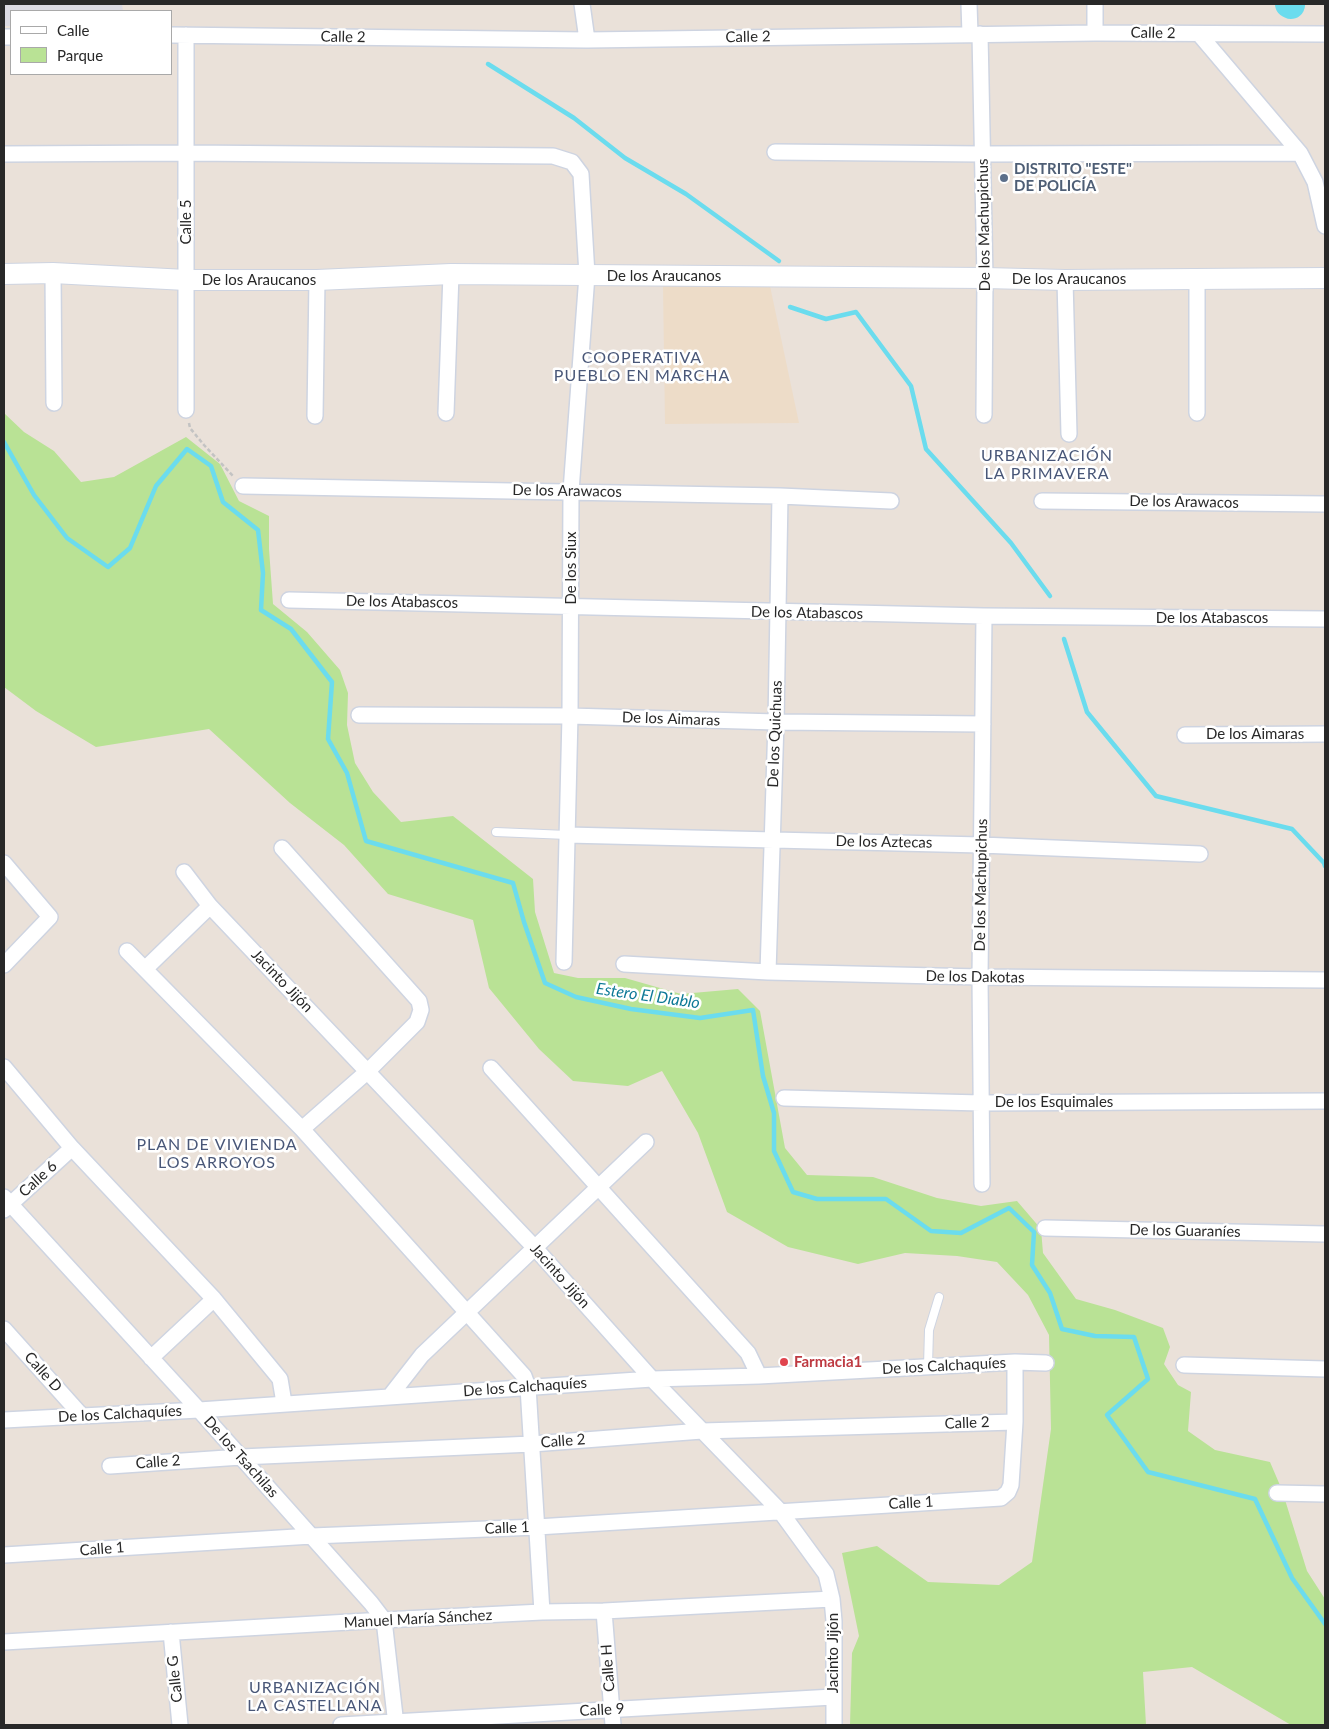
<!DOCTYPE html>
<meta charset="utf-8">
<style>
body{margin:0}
#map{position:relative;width:1329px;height:1729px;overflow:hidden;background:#eae1d9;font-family:Lato,sans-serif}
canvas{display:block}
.frame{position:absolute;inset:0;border:5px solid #282828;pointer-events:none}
.legend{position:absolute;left:10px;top:10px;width:162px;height:65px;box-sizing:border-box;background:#fff;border:1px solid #a9a9a9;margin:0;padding:6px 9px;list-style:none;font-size:15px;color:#282828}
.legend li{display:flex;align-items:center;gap:10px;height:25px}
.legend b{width:25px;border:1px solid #a9a9a9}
</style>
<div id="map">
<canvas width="1329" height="1729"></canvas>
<div class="frame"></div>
<ul class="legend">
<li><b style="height:6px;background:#fff"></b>Calle</li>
<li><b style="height:14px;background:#b9e295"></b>Parque</li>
</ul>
</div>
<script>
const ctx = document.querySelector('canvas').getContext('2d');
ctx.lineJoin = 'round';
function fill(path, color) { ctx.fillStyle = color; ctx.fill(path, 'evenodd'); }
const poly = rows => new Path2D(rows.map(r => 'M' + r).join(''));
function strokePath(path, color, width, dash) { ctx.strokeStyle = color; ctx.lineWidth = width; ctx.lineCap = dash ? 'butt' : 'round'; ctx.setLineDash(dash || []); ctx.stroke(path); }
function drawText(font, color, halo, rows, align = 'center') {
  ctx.font = font + ' Lato,sans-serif'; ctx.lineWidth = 5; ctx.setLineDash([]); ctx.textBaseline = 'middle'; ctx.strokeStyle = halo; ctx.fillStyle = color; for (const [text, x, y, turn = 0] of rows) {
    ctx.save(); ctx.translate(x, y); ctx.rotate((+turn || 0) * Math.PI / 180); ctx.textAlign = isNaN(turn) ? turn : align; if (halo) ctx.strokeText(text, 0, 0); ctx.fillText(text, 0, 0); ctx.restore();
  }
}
fill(poly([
 [4,4,122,4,123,11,11,11,11,26,4,26]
]), '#dbdae2');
fill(poly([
 [663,286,770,286,799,423,665,424]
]), '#eddcc8');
fill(poly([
 [4,413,24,432,54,451,81,482,114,477,186,437,220,464,239,501,269,516,269,549,273,604,307,632,340,670,348,693,347,725,355,763,373,792,401,822,453,816,533,879,535,912,554,973,578,978,625,978,681,994,738,989,760,1011,785,1148,807,1175,873,1177,937,1198,981,1206,1017,1201,1041,1229,1043,1253,1076,1299,1115,1310,1163,1328,1170,1347,1164,1364,1178,1385,1191,1392,1188,1431,1215,1450,1270,1462,1282,1490,1307,1571,1325,1599,1325,1725,1291,1725,1192,1667,1143,1672,1146,1725,850,1725,852,1653,859,1636,842,1553,877,1546,928,1582,999,1585,1032,1562,1051,1429,1049,1335,1028,1295,997,1262,957,1256,905,1253,858,1264,788,1247,727,1212,698,1133,662,1071,628,1086,573,1081,539,1049,489,988,473,920,388,894,344,845,290,803,209,729,96,747,36,711,4,687]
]), '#b9e295');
strokePath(poly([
 [488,64,574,118,625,158,686,194,779,261],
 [790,307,826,319,856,312,911,386,926,449,1011,543,1050,596],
 [4,442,34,495,67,538,108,567,130,548,156,486,187,449,211,466,223,502,258,530,263,573,261,610,291,629,332,682,328,739,347,773,366,841,513,883,524,922,545,983,576,997,631,1009,700,1018,753,1010,763,1076,774,1113,774,1151,793,1192,817,1199,886,1199,931,1231,961,1233,1009,1208,1034,1232,1032,1265,1050,1293,1062,1329,1095,1336,1134,1337,1148,1379,1107,1415,1148,1472,1255,1499,1292,1578,1325,1624],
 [1064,639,1087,712,1156,796,1292,829,1324,863,1325,866]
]), '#6bdcee', 4.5);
strokePath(poly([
 [1289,4,1291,5]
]), '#6bdcee', 28);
const lane = poly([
 [496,832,567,835],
 [928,1366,929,1330,939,1297]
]);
const street = poly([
 [582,4,587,40],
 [969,4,970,34],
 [1095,4,1095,33],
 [980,34,985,278,984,415],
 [1199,34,1300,153,1315,182,1325,226],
 [171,35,587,40,1095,33,1325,34],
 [186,35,186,410],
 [4,37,11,37],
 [775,152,982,154,1300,153],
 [4,154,185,153,553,156,572,162,581,174,587,275,571,491,570,716,564,962],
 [53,273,54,403],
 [1065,280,1069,434],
 [446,413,451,274],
 [1197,413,1197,278],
 [315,416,317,280],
 [243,486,780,496,891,501],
 [1042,501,1325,504],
 [289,600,984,616,1325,619],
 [359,715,570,716,776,722,983,724],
 [1185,735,1325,734],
 [567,835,981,845,1200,854],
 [282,848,419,1001,421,1010,417,1022,368,1071,302,1129],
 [4,863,50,917,4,965],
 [184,872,210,906,535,1248,652,1379,780,1511,826,1574,832,1599,834,1621,834,1725],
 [127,951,302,1129,524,1376,528,1387,542,1612],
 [624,964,768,972,980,977,1325,980],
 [145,969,210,906],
 [768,972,776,722,780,496],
 [4,1067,72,1148,214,1299,280,1379,284,1403],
 [491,1068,748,1353,759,1376],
 [784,1098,981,1103,1325,1101],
 [982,1184,980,977,984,616],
 [4,1197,199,1410,371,1603,384,1620,396,1725],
 [4,1210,72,1148],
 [1045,1228,1325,1234],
 [4,1329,82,1416],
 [151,1358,214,1299],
 [1184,1365,1325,1369],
 [390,1396,422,1355,646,1142],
 [4,1420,199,1410,652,1379,759,1376,1015,1362,1046,1363],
 [110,1466,241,1457,532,1444,702,1431,1015,1422],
 [1277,1493,1325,1494],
 [4,1555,312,1536,537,1527,1001,1498,1008,1492,1011,1485,1015,1422,1015,1362],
 [604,1611,613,1725],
 [171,1632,180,1725],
 [4,1642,384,1620,542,1612,604,1611,832,1599],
 [341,1725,833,1697]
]);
const secondary = poly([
 [4,274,53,273,186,280,317,280,451,274,985,278,1065,280,1325,278]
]);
strokePath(lane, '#ced4e1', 10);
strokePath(street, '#ced4e1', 18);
strokePath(secondary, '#ced4e1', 22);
strokePath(poly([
 [189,423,190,428,204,445,233,476]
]), '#c3c3c3', 2.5, [4, 2.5]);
strokePath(lane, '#fff', 8);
strokePath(street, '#fff', 15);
strokePath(secondary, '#fff', 20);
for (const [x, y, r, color] of [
 [1004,178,5,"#5c6f8a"],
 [784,1362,5,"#e0444e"]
]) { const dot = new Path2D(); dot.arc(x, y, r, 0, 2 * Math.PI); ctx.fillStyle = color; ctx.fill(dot); strokePath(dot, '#fff', 2); }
drawText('15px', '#282828', '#fff', [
 ["Calle 2",1153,33,1],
 ["Calle 2",343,37,1],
 ["Calle 2",748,37,-1],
 ["Calle 5",186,222,-90],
 ["De los Machupichus",984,225,-91],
 ["De los Araucanos",664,276],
 ["De los Araucanos",1069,279],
 ["De los Araucanos",259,280],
 ["De los Arawacos",567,491,1],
 ["De los Arawacos",1184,502,1],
 ["De los Siux",571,568,-90],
 ["De los Atabascos",402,602,1],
 ["De los Atabascos",807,613,1],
 ["De los Atabascos",1212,618],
 ["De los Aimaras",671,719,2],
 ["De los Quichuas",775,734,-88],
 ["De los Aimaras",1255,734],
 ["De los Aztecas",884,842,1],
 ["De los Machupichus",981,885,-89],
 ["De los Dakotas",975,977,1],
 ["Jacinto Jijón",282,981,46],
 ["De los Esquimales",1054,1102],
 ["Calle 6",38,1179,-42],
 ["De los Guaraníes",1185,1231,1],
 ["Jacinto Jijón",560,1276,48],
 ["De los Calchaquíes",944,1366,-3],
 ["Calle D",43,1372,48],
 ["De los Calchaquíes",525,1387,-4],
 ["De los Calchaquíes",120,1414,-3],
 ["Calle 2",967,1423,-2],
 ["Calle 2",563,1441,-4],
 ["De los Tsachilas",241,1457,48],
 ["Calle 2",158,1462,-4],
 ["Calle 1",911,1503,-3],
 ["Calle 1",507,1528,-2],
 ["Calle 1",102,1549,-4],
 ["Manuel María Sánchez",418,1619,-3],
 ["Jacinto Jijón",833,1653,-90],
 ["Calle H",608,1668,-94],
 ["Calle G",175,1679,-96],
 ["Calle 9",602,1710,-3]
]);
drawText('bold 15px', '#4e5e75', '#fff', [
 ["DISTRITO \"ESTE\"",1014,169],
 ["DE POLICÍA",1014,186]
], 'left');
drawText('bold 15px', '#be3a42', '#fff', [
 ["Farmacia1",794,1362]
], 'left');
ctx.letterSpacing = '1px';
drawText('16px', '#495778', '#fff', [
 ["COOPERATIVA",642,358],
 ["PUEBLO EN MARCHA",642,376],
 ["URBANIZACIÓN",1047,456],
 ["LA PRIMAVERA",1047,474],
 ["PLAN DE VIVIENDA",217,1145],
 ["LOS ARROYOS",217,1163],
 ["URBANIZACIÓN",315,1688],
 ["LA CASTELLANA",315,1706]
]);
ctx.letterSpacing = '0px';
drawText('italic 16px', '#0d7996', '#fff', [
 ["Estero El Diablo",648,996,8]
]);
</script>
